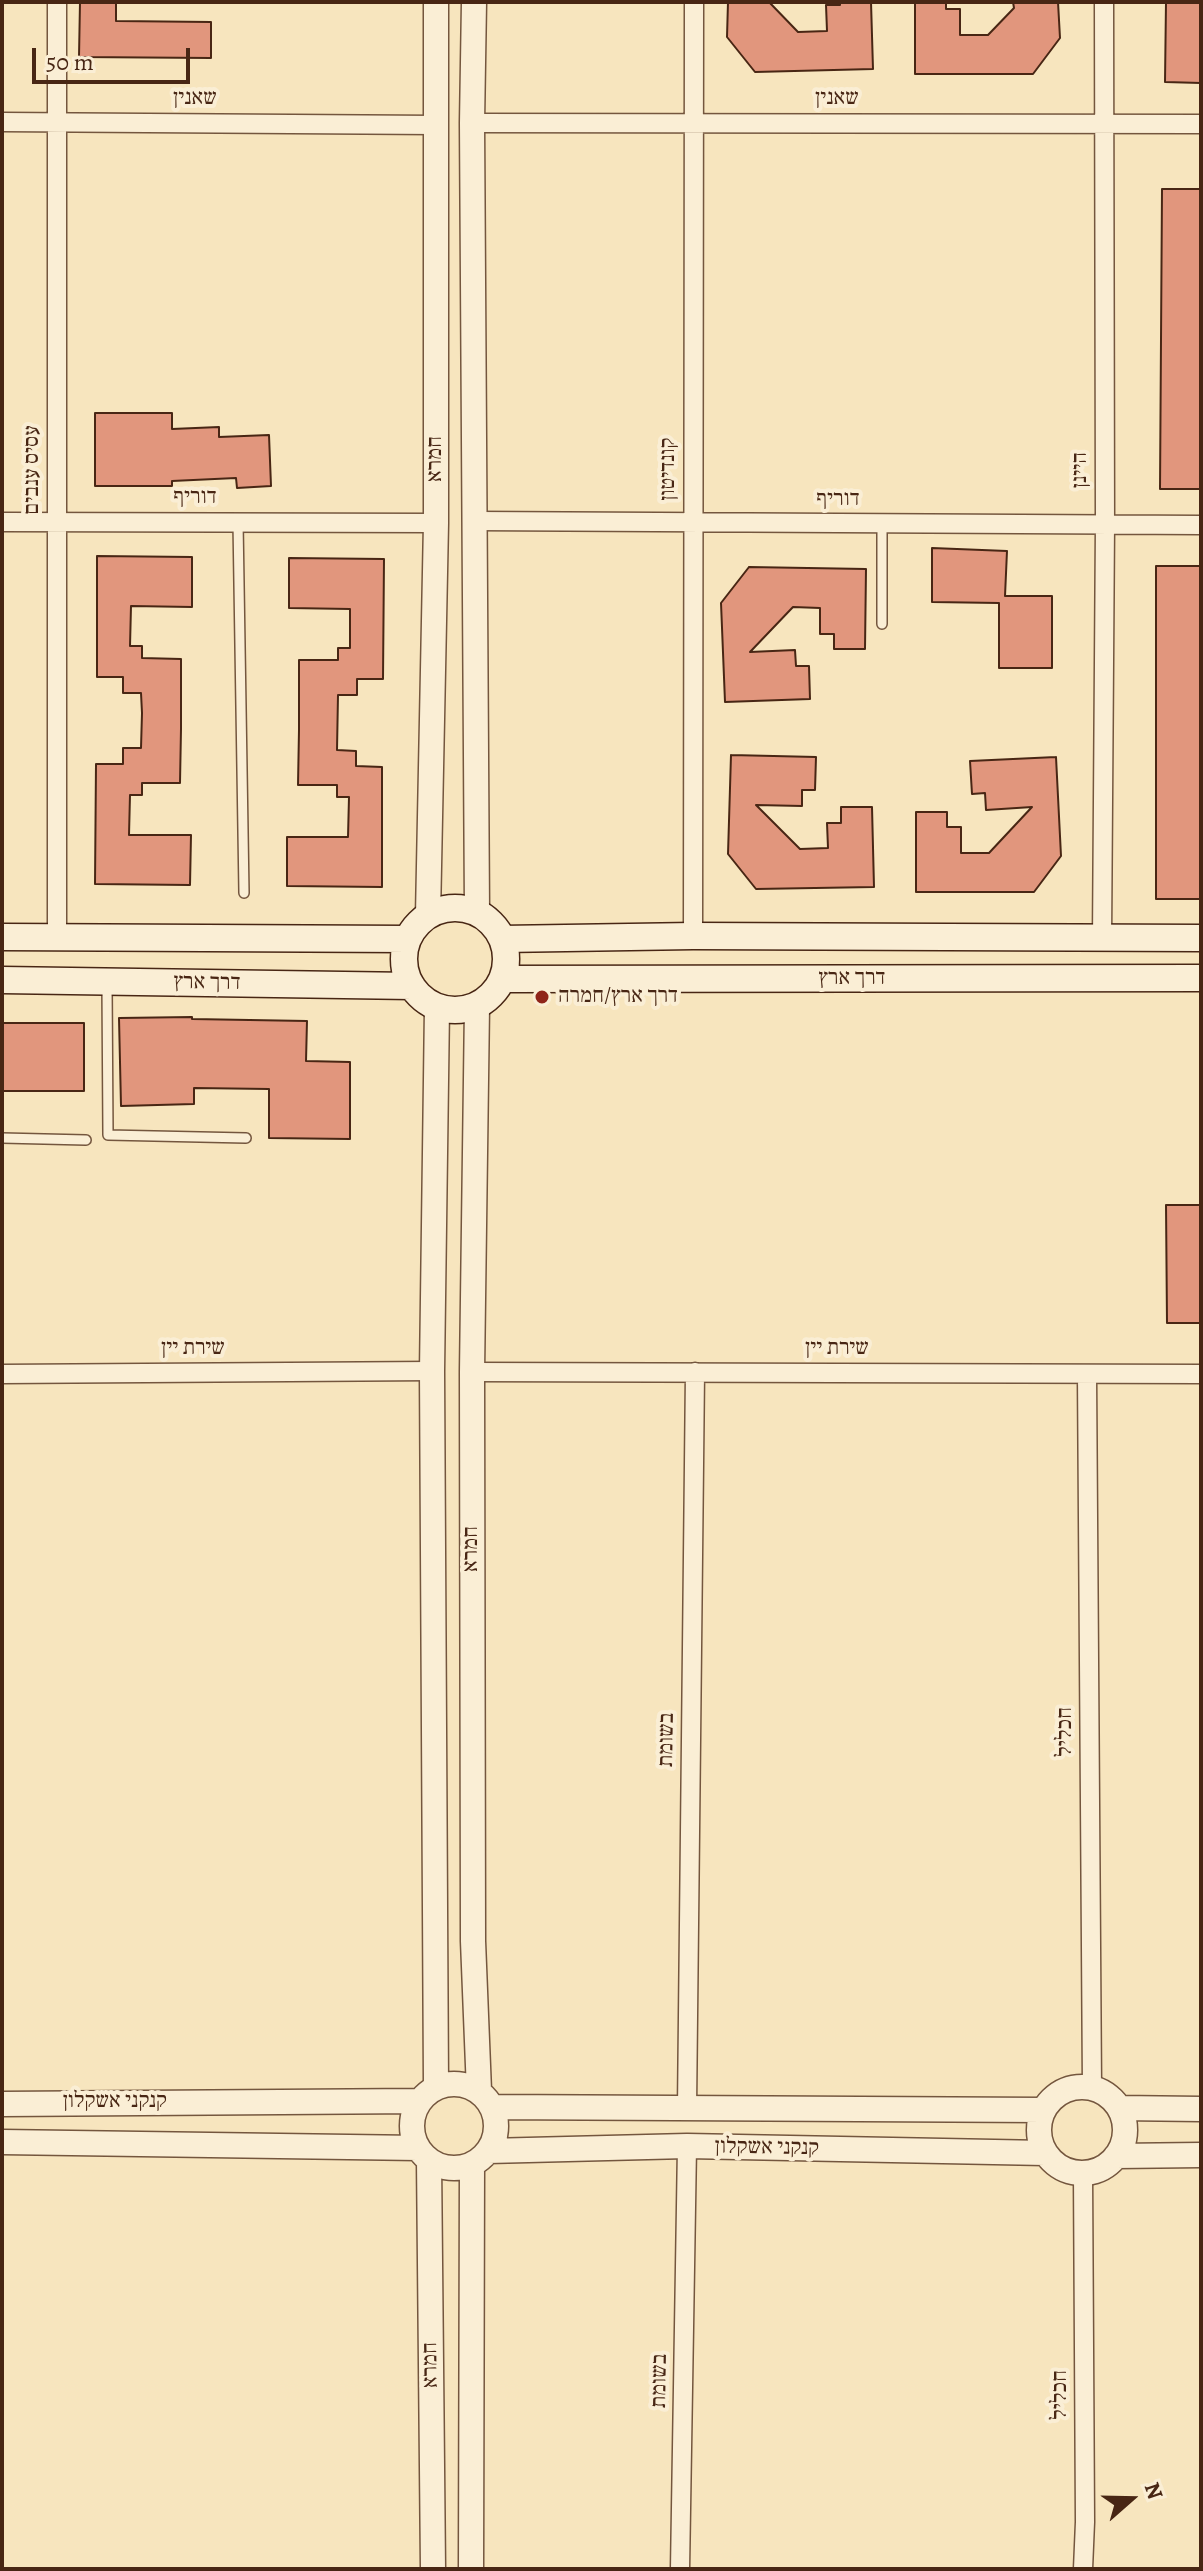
<!DOCTYPE html>
<meta charset="utf-8">
<style>
body{margin:0}
#map{position:relative;width:1203px;height:2571px;overflow:hidden;background:#f7e5be;font-family:Alegreya,serif}
canvas{display:block}
.frame{position:absolute;inset:0;border:4px solid #482614;pointer-events:none}
.north{position:absolute;left:1091px;top:2459px;width:80px;height:80px;-webkit-text-stroke:6px #faeed5;paint-order:stroke;rotate:70deg;font-size:22px;font-weight:700;line-height:32px;text-align:center;color:#482614}
.north::after{content:'';display:block;margin:auto;width:28px;height:36px;background:#482614;clip-path:polygon(50% 0,100% 100%,50% 72%,0 100%)}
.scale{position:absolute;left:32px;top:48px;width:158px;height:36px;box-sizing:border-box;border:4px solid #482614;border-top:0;padding-left:10px;font-size:24px;line-height:28px;white-space:nowrap;color:#482614;-webkit-text-stroke:6px #faeed5;paint-order:stroke}
</style>
<div id="map">
<canvas width="1203" height="2571"></canvas>
<div class="frame"></div>
<div class="north">N</div>
<div class="scale">50 m</div>
</div>
<script>
const ctx = document.querySelector('canvas').getContext('2d');
ctx.lineJoin = 'round';
function fill(path, color) { ctx.fillStyle = color; ctx.fill(path, 'evenodd'); }
const poly = rows => new Path2D(rows.map(r => 'M' + r).join(''));
function strokePath(path, color, width, dash) { ctx.strokeStyle = color; ctx.lineWidth = width; ctx.lineCap = dash ? 'butt' : 'round'; ctx.setLineDash(dash || []); ctx.stroke(path); }
function drawText(font, color, halo, rows, align = 'center') {
  ctx.font = font + ' Alegreya,"Frank Ruhl Libre",serif'; ctx.lineWidth = 8; ctx.setLineDash([]); ctx.textBaseline = 'middle'; ctx.strokeStyle = halo; ctx.fillStyle = color; for (const [text, x, y, turn = 0] of rows) {
    ctx.save(); ctx.translate(x, y); ctx.rotate((+turn || 0) * Math.PI / 180); ctx.textAlign = isNaN(turn) ? turn : align; if (halo) ctx.strokeText(text, 0, 0); ctx.fillText(text, 0, 0); ctx.restore();
  }
}
const building = poly([
 [80,2,116,2,116,21,211,22,211,58,79,57,80,2],
 [728,2,769,2,798,32,827,31,826,5,840,5,840,2,871,2,873,69,755,72,727,37,728,2],
 [915,2,946,2,946,9,960,9,960,35,988,35,1014,8,1013,2,1058,2,1060,38,1033,74,915,74,915,2],
 [1166,2,1201,2,1201,83,1165,82,1166,2],
 [1162,189,1201,189,1201,489,1160,489,1162,189],
 [95,413,172,413,172,429,219,427,219,437,269,435,271,486,237,488,236,478,172,481,172,486,95,486,95,413],
 [932,548,1007,551,1005,596,1052,596,1052,668,999,668,999,603,932,602,932,548],
 [97,556,192,557,192,607,131,606,130,646,142,646,142,658,181,659,181,729,180,783,142,783,142,795,130,795,129,835,191,835,190,885,95,884,96,764,123,764,123,748,141,748,142,713,141,693,123,693,123,677,97,677,97,556],
 [289,558,384,559,383,679,357,679,357,695,338,695,337,750,356,751,356,766,382,767,382,887,287,886,287,837,348,837,349,797,337,797,337,785,298,785,299,730,299,660,338,660,338,648,350,648,350,609,289,608,289,558],
 [1156,566,1201,566,1201,899,1156,899,1156,566],
 [749,567,866,569,865,649,834,649,834,634,820,634,820,608,793,607,750,652,795,650,796,666,809,666,810,699,725,702,721,603,749,567],
 [731,755,816,757,815,790,802,790,802,806,756,805,800,849,828,848,827,823,841,823,841,807,872,807,874,887,756,889,728,854,731,755],
 [1056,757,1061,856,1034,892,916,892,916,812,947,812,947,827,961,827,961,853,989,853,1032,807,986,810,985,793,972,794,970,761,1056,757],
 [192,1017,192,1019,307,1021,306,1061,350,1062,350,1139,269,1138,269,1089,194,1088,194,1104,121,1106,119,1018,192,1017],
 [2,1023,84,1023,84,1091,2,1091,2,1023],
 [1166,1205,1201,1205,1201,1323,1167,1323,1166,1205]
]);
fill(building, '#e1967d');
strokePath(building, '#482614', 2);
const service = poly([
 [238,522,244,893],
 [882,524,882,624],
 [107,985,108,1135,246,1138],
 [2,1138,86,1140]
]);
const minor = poly([
 [2,122,436,125],
 [472,123,1201,124],
 [475,521,1201,525],
 [2,522,436,523],
 [693,936,694,2],
 [57,937,57,2],
 [1102,939,1105,523,1104,2],
 [472,1372,1201,1374],
 [2,1374,432,1371],
 [1087,1375,1092,2088],
 [687,2108,695,1372],
 [680,2569,687,2146],
 [1083,2569,1085,2522,1083,2174]
]);
const tertiary = poly([
 [474,2,472,123,477,912],
 [428,915,436,523,436,2],
 [477,1006,472,1372,473,1941,479,2091],
 '412 2126a42 42 0 1 1 84 0a42 42 0 1 1-84 0Z',
 [436,2087,432,1371,437,1007],
 '1039 2130a43 43 0 1 1 86 0a43 43 0 1 1-86 0Z',
 [2,2104,420,2101],
 [492,2107,1043,2110],
 [1119,2108,1201,2109],
 [2,2142,418,2148],
 [488,2151,687,2146,1045,2153],
 [1116,2156,1201,2155],
 [429,2160,433,2569],
 [471,2569,472,2164]
]);
const secondary = poly([
 '404 959a51 51 0 1 1 102 0a51 51 0 1 1-102 0Z',
 [2,937,408,939],
 [502,939,693,936,1201,938],
 [502,979,1201,978],
 [2,980,412,986]
]);
strokePath(service, '#74563e', 12);
strokePath(minor, '#74563e', 21);
strokePath(tertiary, '#74563e', 27);
strokePath(secondary, '#482614', 29);
strokePath(service, '#faeed5', 9);
strokePath(minor, '#faeed5', 18);
strokePath(tertiary, '#faeed5', 24);
strokePath(secondary, '#faeed5', 26);
for (const [x, y, r, color] of [
 [542,997,8,"#8f2418"]
]) { const dot = new Path2D(); dot.arc(x, y, r, 0, 2 * Math.PI); ctx.fillStyle = color; ctx.fill(dot); strokePath(dot, '#faeed5', 3); }
drawText('22px', '#482614', '#faeed5', [
 ["שאנין",195,99],
 ["שאנין",837,99],
 ["חמרא",436,459,-90],
 ["קונדיטון",669,469,-90],
 ["עסיס ענבים",33,470,-90],
 ["היינן",1081,470,-90],
 ["דוריף",195,498],
 ["דוריף",838,500],
 ["דרך ארץ",852,979],
 ["דרך ארץ",207,983,1],
 ["שירת יין",193,1349],
 ["שירת יין",837,1349],
 ["חמרא",472,1549,-90],
 ["חכליל",1066,1732,-90],
 ["בשומת",667,1740,-89],
 ["קנקני אשקלון",115,2102],
 ["קנקני אשקלון",767,2148,1],
 ["חמרא",431,2365,-91],
 ["בשומת",660,2381,-89],
 ["חכליל",1061,2395,-90]
]);
drawText('22px', '#482614', '#faeed5', [
 ["דרך ארץ/חמרה",558,997]
], 'left');
</script>
